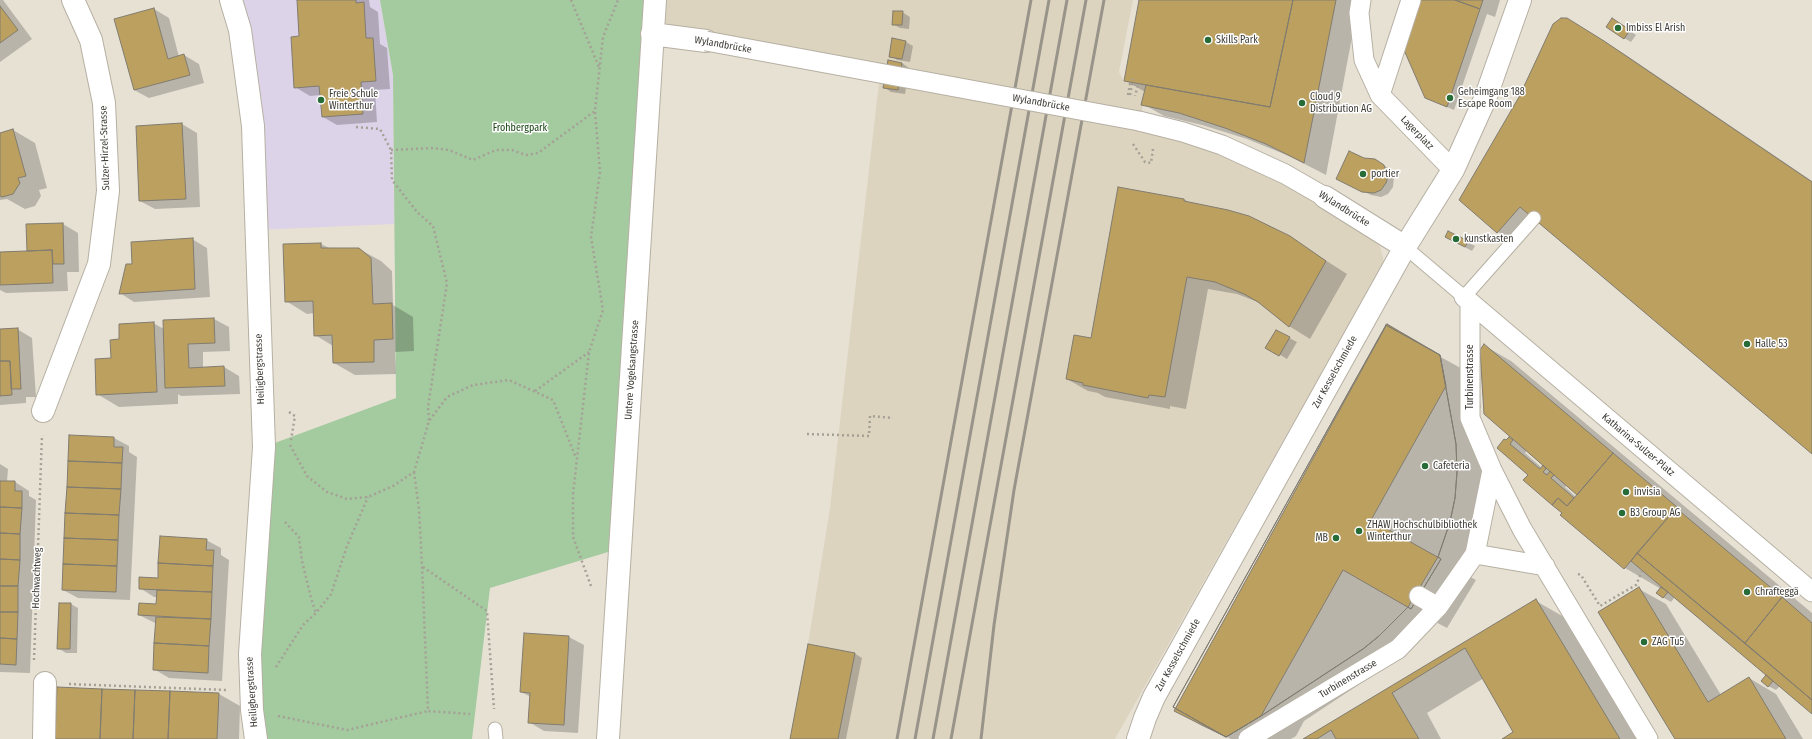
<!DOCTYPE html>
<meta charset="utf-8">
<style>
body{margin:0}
canvas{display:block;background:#e7e1d4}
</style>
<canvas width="1812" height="739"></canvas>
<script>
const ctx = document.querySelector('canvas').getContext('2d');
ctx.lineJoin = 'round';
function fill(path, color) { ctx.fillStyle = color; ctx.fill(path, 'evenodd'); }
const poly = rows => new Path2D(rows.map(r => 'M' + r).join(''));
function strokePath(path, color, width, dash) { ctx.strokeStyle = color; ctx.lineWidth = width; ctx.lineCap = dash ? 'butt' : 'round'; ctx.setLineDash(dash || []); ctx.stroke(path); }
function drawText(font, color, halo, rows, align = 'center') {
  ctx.font = font + ' "Fira Sans Condensed",sans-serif'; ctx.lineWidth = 3; ctx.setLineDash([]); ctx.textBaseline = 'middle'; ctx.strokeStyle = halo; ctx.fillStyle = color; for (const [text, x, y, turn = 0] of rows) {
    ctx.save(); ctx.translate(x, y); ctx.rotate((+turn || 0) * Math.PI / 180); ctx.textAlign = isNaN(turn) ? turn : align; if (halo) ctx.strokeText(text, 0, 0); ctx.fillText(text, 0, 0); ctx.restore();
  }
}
fill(poly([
 [655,0,1133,0,1119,72,1124,81,1146,85,1139,129,1212,150,1283,183,1368,236,1380,246,1384,262,1115,739,838,739,855,653,808,644,830,508,880,74,652,34]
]), '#ddd4c0');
fill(poly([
 [231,0,380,0,393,75,394,224,256,230]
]), '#dcd3e8');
fill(poly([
 [380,0,655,0,621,548,490,588,472,739,256,739,264,447,396,398,393,75]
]), '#a4ca9f');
fill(poly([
 [0,0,3,0,32,39,0,62],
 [298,0,369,0,370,7,378,12,380,44,387,48,390,89,375,90,377,122,337,125,323,117,321,95,310,96,295,87,300,37],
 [1140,0,1359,0,1326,175,1289,156,1247,139,1202,125,1164,116,1143,104,1145,92,1125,80],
 [1422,0,1500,0,1495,17,1487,14,1454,110,1426,98],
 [154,9,169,18,179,57,184,55,199,64,204,83,149,98,134,90],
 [902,12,910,17,909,29,900,28,893,24],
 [1620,24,1636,35,1631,42,1624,38],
 [1588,31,1626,55,1812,181,1812,453,1539,222,1519,244,1498,232],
 [906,42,913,46,910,62,897,60,890,56],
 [888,62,902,63,909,68,905,94,891,92,884,87],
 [182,124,197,133,200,207,155,209,140,201],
 [13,130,35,143,47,188,39,190,41,196,35,206,25,209,7,199,0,200,0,134],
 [1363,159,1383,165,1391,170,1394,177,1393,187,1388,194,1381,197,1371,195,1337,179],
 [1184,199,1191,204,1289,237,1347,274,1310,339,1289,326,1263,304,1237,294,1208,289,1186,409,1170,406,1170,409,1105,397,1098,393,1088,391,1067,379],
 [63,224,78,233,79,272,67,272,68,291,6,293,0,290,0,253,28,252,27,225],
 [192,239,207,248,210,297,134,302,120,293],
 [1453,241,1467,242,1475,246,1472,251],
 [321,244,331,249,359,249,381,261,392,271,393,305,413,317,414,351,395,352,396,374,355,375,334,363,333,346,315,335,315,313,307,314,286,301],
 [214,319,229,327,230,351,203,352,203,368,224,367,239,376,240,394,181,396,178,394,178,404,119,407,97,394,120,340,153,323,164,329],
 [17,329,32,338,36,397,26,397,26,403,0,405,0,330],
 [1276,331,1297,342,1287,359,1267,347],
 [1485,346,1511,361,1812,613,1812,713,1780,686,1776,690,1768,686,1767,675,1675,597,1671,602,1664,598,1658,593,1661,589,1625,568,1563,512,1529,474,1507,441,1510,438,1515,440],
 [1527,450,1548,468,1547,469,1543,467,1542,468,1525,453],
 [1567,485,1578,495,1576,497,1565,487],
 [1439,356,1475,376,1481,407,1475,416,1483,460,1484,488,1465,574,1476,580,1447,628,1426,617,1390,664,1304,721,1296,736,1291,739,1231,739,1202,726,1176,711],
 [70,436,114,438,129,446,129,452,137,457,130,600,78,598,63,590],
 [0,464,8,469,7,482,15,482,29,491,29,496,36,500,30,673,0,672],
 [206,540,221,548,221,555,229,560,222,681,169,678,154,669,157,624,139,615,157,605,158,597,154,597,140,588,159,579],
 [1639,589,1666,604,1721,695,1749,678,1776,694,1803,739,1676,739],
 [1536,601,1571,621,1642,739,1504,739,1515,732,1484,678,1427,713,1441,739,1305,739],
 [60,604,71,604,78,608,77,653,66,653,58,648],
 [569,637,584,645,578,733,544,731,529,722,531,697,521,692],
 [854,653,862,658,846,739,791,739],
 [219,694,240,706,239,739,56,739]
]), '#0003');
const building = poly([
 [297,0,356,0,356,3,364,2,366,38,373,38,376,81,361,82,363,114,322,117,319,86,294,88,291,37,299,36,297,0],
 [1139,0,1293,0,1270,107,1124,81,1139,0],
 [1293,0,1336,0,1304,163,1266,144,1225,128,1179,113,1141,105,1146,85,1270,107,1293,0],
 [1421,0,1455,0,1480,9,1447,107,1425,98,1404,50,1421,0],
 [1455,0,1483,0,1480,9,1455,0],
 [0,6,18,30,0,43,0,6],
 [154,8,168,59,184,54,190,75,134,90,114,19,154,8],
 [893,11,903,11,902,25,892,25,893,11],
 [1561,18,1567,18,1604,41,1812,182,1812,454,1520,207,1497,233,1459,200,1519,97,1553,24,1561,18],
 [1612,18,1630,30,1624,39,1606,27,1612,18],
 [892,38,906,41,902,59,889,57,892,38],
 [888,60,902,63,898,90,883,88,888,60],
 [182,123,186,199,139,201,136,126,182,123],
 [13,129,26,176,18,178,20,183,13,194,2,197,0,196,0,133,13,129],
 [1349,151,1364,158,1375,159,1384,165,1388,176,1386,183,1381,190,1374,193,1362,192,1336,179,1349,151],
 [1118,187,1184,199,1184,201,1228,210,1249,216,1290,236,1326,261,1289,327,1258,302,1244,294,1215,282,1187,277,1165,397,1149,395,1148,398,1083,385,1083,383,1066,379,1074,335,1091,338,1118,187],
 [63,223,64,264,53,264,52,250,27,251,26,224,63,223],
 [1448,231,1468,241,1465,247,1445,237,1448,231],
 [193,238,195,289,119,294,126,264,132,264,131,242,193,238],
 [321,243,321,248,359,248,371,258,373,304,392,303,393,339,374,340,374,362,333,363,332,335,314,336,313,301,285,302,283,244,321,243],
 [52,250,53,283,0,285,0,252,52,250],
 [214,318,215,343,188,344,189,368,224,366,225,386,165,388,163,320,214,318],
 [154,322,157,392,96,395,95,359,111,358,110,340,119,339,119,324,154,322],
 [1387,324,1440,355,1456,444,1457,472,1455,498,1450,522,1438,557,1408,607,1379,636,1363,649,1261,716,1226,737,1174,711,1387,324],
 [1386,325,1440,355,1456,444,1457,472,1455,498,1450,522,1438,557,1441,559,1411,609,1408,607,1379,636,1363,649,1261,716,1226,737,1173,707,1386,325],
 [1386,325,1440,355,1446,386,1371,520,1441,559,1411,609,1343,570,1261,716,1226,737,1173,707,1386,325],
 [18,328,21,389,11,389,10,361,0,361,0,329,18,328],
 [1276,330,1290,337,1279,356,1265,348,1276,330],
 [1484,344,1613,453,1577,495,1484,414,1480,350,1484,344],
 [0,361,10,361,12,395,0,396,0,361],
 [69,435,114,437,114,447,123,447,122,463,68,461,69,435],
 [1509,437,1513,440,1510,444,1540,469,1543,465,1546,469,1543,472,1547,475,1550,471,1554,475,1551,478,1574,498,1567,506,1558,498,1552,505,1523,480,1528,475,1497,448,1504,439,1506,440,1509,437],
 [1613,453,1677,507,1624,569,1560,515,1562,513,1552,505,1558,498,1567,506,1613,453],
 [68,461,122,463,121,489,67,487,68,461],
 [0,481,15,481,15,491,22,491,22,508,0,507,0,481],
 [67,487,121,489,119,515,65,513,67,487],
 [0,507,22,508,20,534,0,533,0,507],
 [1676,508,1782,597,1745,643,1637,553,1676,508],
 [65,513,119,515,118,540,64,538,65,513],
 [0,533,20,534,20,560,0,559,0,533],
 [160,536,207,539,206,550,214,550,213,566,158,563,160,536],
 [64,538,118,540,117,566,63,564,64,538],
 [1637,553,1812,700,1812,714,1631,561,1637,553],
 [0,559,20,560,18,586,0,586,0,559],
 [158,563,213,566,212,592,139,589,139,577,158,578,158,563],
 [63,564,117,566,116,592,62,590,63,564],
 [0,586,18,586,18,612,0,612,0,586],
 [1639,587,1708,702,1749,677,1786,739,1675,739,1598,612,1639,587],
 [1661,587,1668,592,1663,598,1656,593,1661,587],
 [157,590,212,592,211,619,138,615,139,603,156,604,157,590],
 [1782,597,1812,623,1812,700,1745,643,1782,597],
 [1536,599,1620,739,1502,739,1513,732,1465,648,1392,693,1419,739,1336,739,1331,730,1317,739,1303,739,1536,599],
 [59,603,71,603,70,649,57,649,59,603],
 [0,612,18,612,17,639,0,638,0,612],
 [156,617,211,619,209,646,154,643,156,617],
 [524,633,569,636,564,725,528,723,530,693,520,692,524,633],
 [0,638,17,639,16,665,0,664,0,638],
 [154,643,209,646,208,673,153,670,154,643],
 [808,644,855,653,838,739,790,739,808,644],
 [1766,675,1773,681,1768,687,1761,681,1766,675],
 [57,687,102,689,100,739,55,739,57,687],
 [102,689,135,690,133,739,100,739,102,689],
 [135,690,170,691,168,739,133,739,135,690],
 [170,691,219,693,217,739,168,739,170,691]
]);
fill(building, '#bca060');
strokePath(building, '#817c70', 1);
const service = poly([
 [1405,247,1464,297,1534,218],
 [495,729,496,739]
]);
const pedestrian = poly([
 [1361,0,1359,13,1364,60,1380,95,1453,170],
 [1380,95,1411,0],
 [1139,121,1183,132,1222,145,1285,174,1325,197],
 [1464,297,1812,592],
 [1470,303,1470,418,1492,470,1522,529,1648,739],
 [1475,554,1545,566],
 [1419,596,1438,607],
 [1248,739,1398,649,1438,607,1475,554,1492,470]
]);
const minor = poly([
 [231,0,240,30,253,126,264,447,250,654,252,710,256,739],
 [652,34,706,41],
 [1325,197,1405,247],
 [43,411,99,264,108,191,104,103,91,40,73,0],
 [44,739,45,683],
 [608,739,655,0],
 [1138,739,1145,718,1154,697,1405,247,1453,170,1485,99,1520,0]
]);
strokePath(service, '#b6b0a3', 15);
strokePath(pedestrian, '#b6b0a3', 21);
strokePath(minor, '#b6b0a3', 24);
strokePath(poly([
 [571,0,599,67],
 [1128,95,1130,84,1138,85,1135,96],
 [356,127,380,129,391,150,392,180,417,212,433,226,447,283,428,407,429,421],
 [1133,144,1145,162,1151,163,1153,149],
 [391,150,431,148,449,150,473,160,496,150,512,150,526,155,538,153,595,111],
 [535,391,589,352],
 [289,412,295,416,291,440],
 [807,434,869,436,870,416,893,418],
 [290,445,307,476,327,492,347,499,368,497,393,486,414,472,429,421,447,397,473,385,509,380,553,400,576,458],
 [414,472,419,509,422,566,428,711,470,714],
 [285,522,299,537,302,561,311,598,316,613],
 [423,567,487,611,494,709],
 [1578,574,1581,575,1600,606,1636,585,1642,571],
 [591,586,573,537,573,494,589,352,603,310,591,237,600,172,595,111,603,37,618,0],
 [34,660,42,435],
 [276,667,303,625,316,613,331,594,347,546,368,497],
 [69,684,226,690],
 [278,716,347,730,428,711]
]), '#a5a096', 2.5, [2, 3]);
strokePath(service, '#fff', 13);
strokePath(pedestrian, '#fff', 19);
strokePath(minor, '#fff', 22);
strokePath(poly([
 [897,739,1031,0],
 [915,739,1049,0],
 [933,739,1067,0],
 [951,739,1086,0],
 [981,739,994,625,1014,490,1104,0]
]), '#98948a', 3);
const pedestrianBridge = poly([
 [706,41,1139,121]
]);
strokePath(pedestrianBridge, '#b6b0a3', 21, []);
strokePath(poly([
 [1130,95,1133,79]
]), '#a5a096', 2.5, [2, 3]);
strokePath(pedestrianBridge, '#fff', 19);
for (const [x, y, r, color] of [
 [1618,28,4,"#276b36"],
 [1208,40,4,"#276b36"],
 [1450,98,4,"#276b36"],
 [321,100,4,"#276b36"],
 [1302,103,4,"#276b36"],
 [1363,174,4,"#276b36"],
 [1456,239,4,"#276b36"],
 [1747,344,4,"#276b36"],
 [1425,466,4,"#276b36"],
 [1626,492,4,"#276b36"],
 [1622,513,4,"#276b36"],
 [1359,531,4,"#276b36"],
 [1336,538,4,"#276b36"],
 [1747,592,4,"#276b36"],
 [1644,642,4,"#276b36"]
]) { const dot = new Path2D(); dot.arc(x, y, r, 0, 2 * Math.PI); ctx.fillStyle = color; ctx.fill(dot); strokePath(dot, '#fff', 1.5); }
drawText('10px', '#3c3a34', '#fff', [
 ["Imbiss El Arish",1626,28],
 ["Skills Park",1216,40],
 ["Geheimgang 188",1458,92],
 ["Escape Room",1458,104],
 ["Freie Schule",329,94],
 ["Winterthur",329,106],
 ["Cloud 9",1310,97],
 ["Distribution AG",1310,109],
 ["portier",1371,174],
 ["kunstkasten",1464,239],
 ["Halle 53",1755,344],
 ["Cafeteria",1433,466],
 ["invisia",1634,492],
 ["B3 Group AG",1630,513],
 ["ZHAW Hochschulbibliothek",1367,525],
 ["Winterthur",1367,537],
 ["MB",1328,538,"right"],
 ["Chrafteggä",1755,592],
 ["ZAG Tu5",1652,642]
], 'left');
drawText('10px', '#3c3a34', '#fff', [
 ["Wylandbrücke",723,45,10],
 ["Wylandbrücke",1041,103,10],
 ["Lagerplatz",1417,133,46],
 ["Sulzer-Hirzel-Strasse",105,148,-92],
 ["Wylandbrücke",1344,209,32],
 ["Heiligbergstrasse",260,369,-92],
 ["Untere Vogelsangstrasse",632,370,-86],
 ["Zur Kesselschmiede",1335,372,-61],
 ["Turbinenstrasse",1470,377,-90],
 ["Katharina-Sulzer-Platz",1638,445,40],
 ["Hochwachtweg",37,578,-88],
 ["Zur Kesselschmiede",1178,655,-61],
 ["Turbinenstrasse",1348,679,-31],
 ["Heiligbergstrasse",252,692,-94]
]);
drawText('10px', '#15430f', '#fff', [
 ["Frohbergpark",520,128]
]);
</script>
